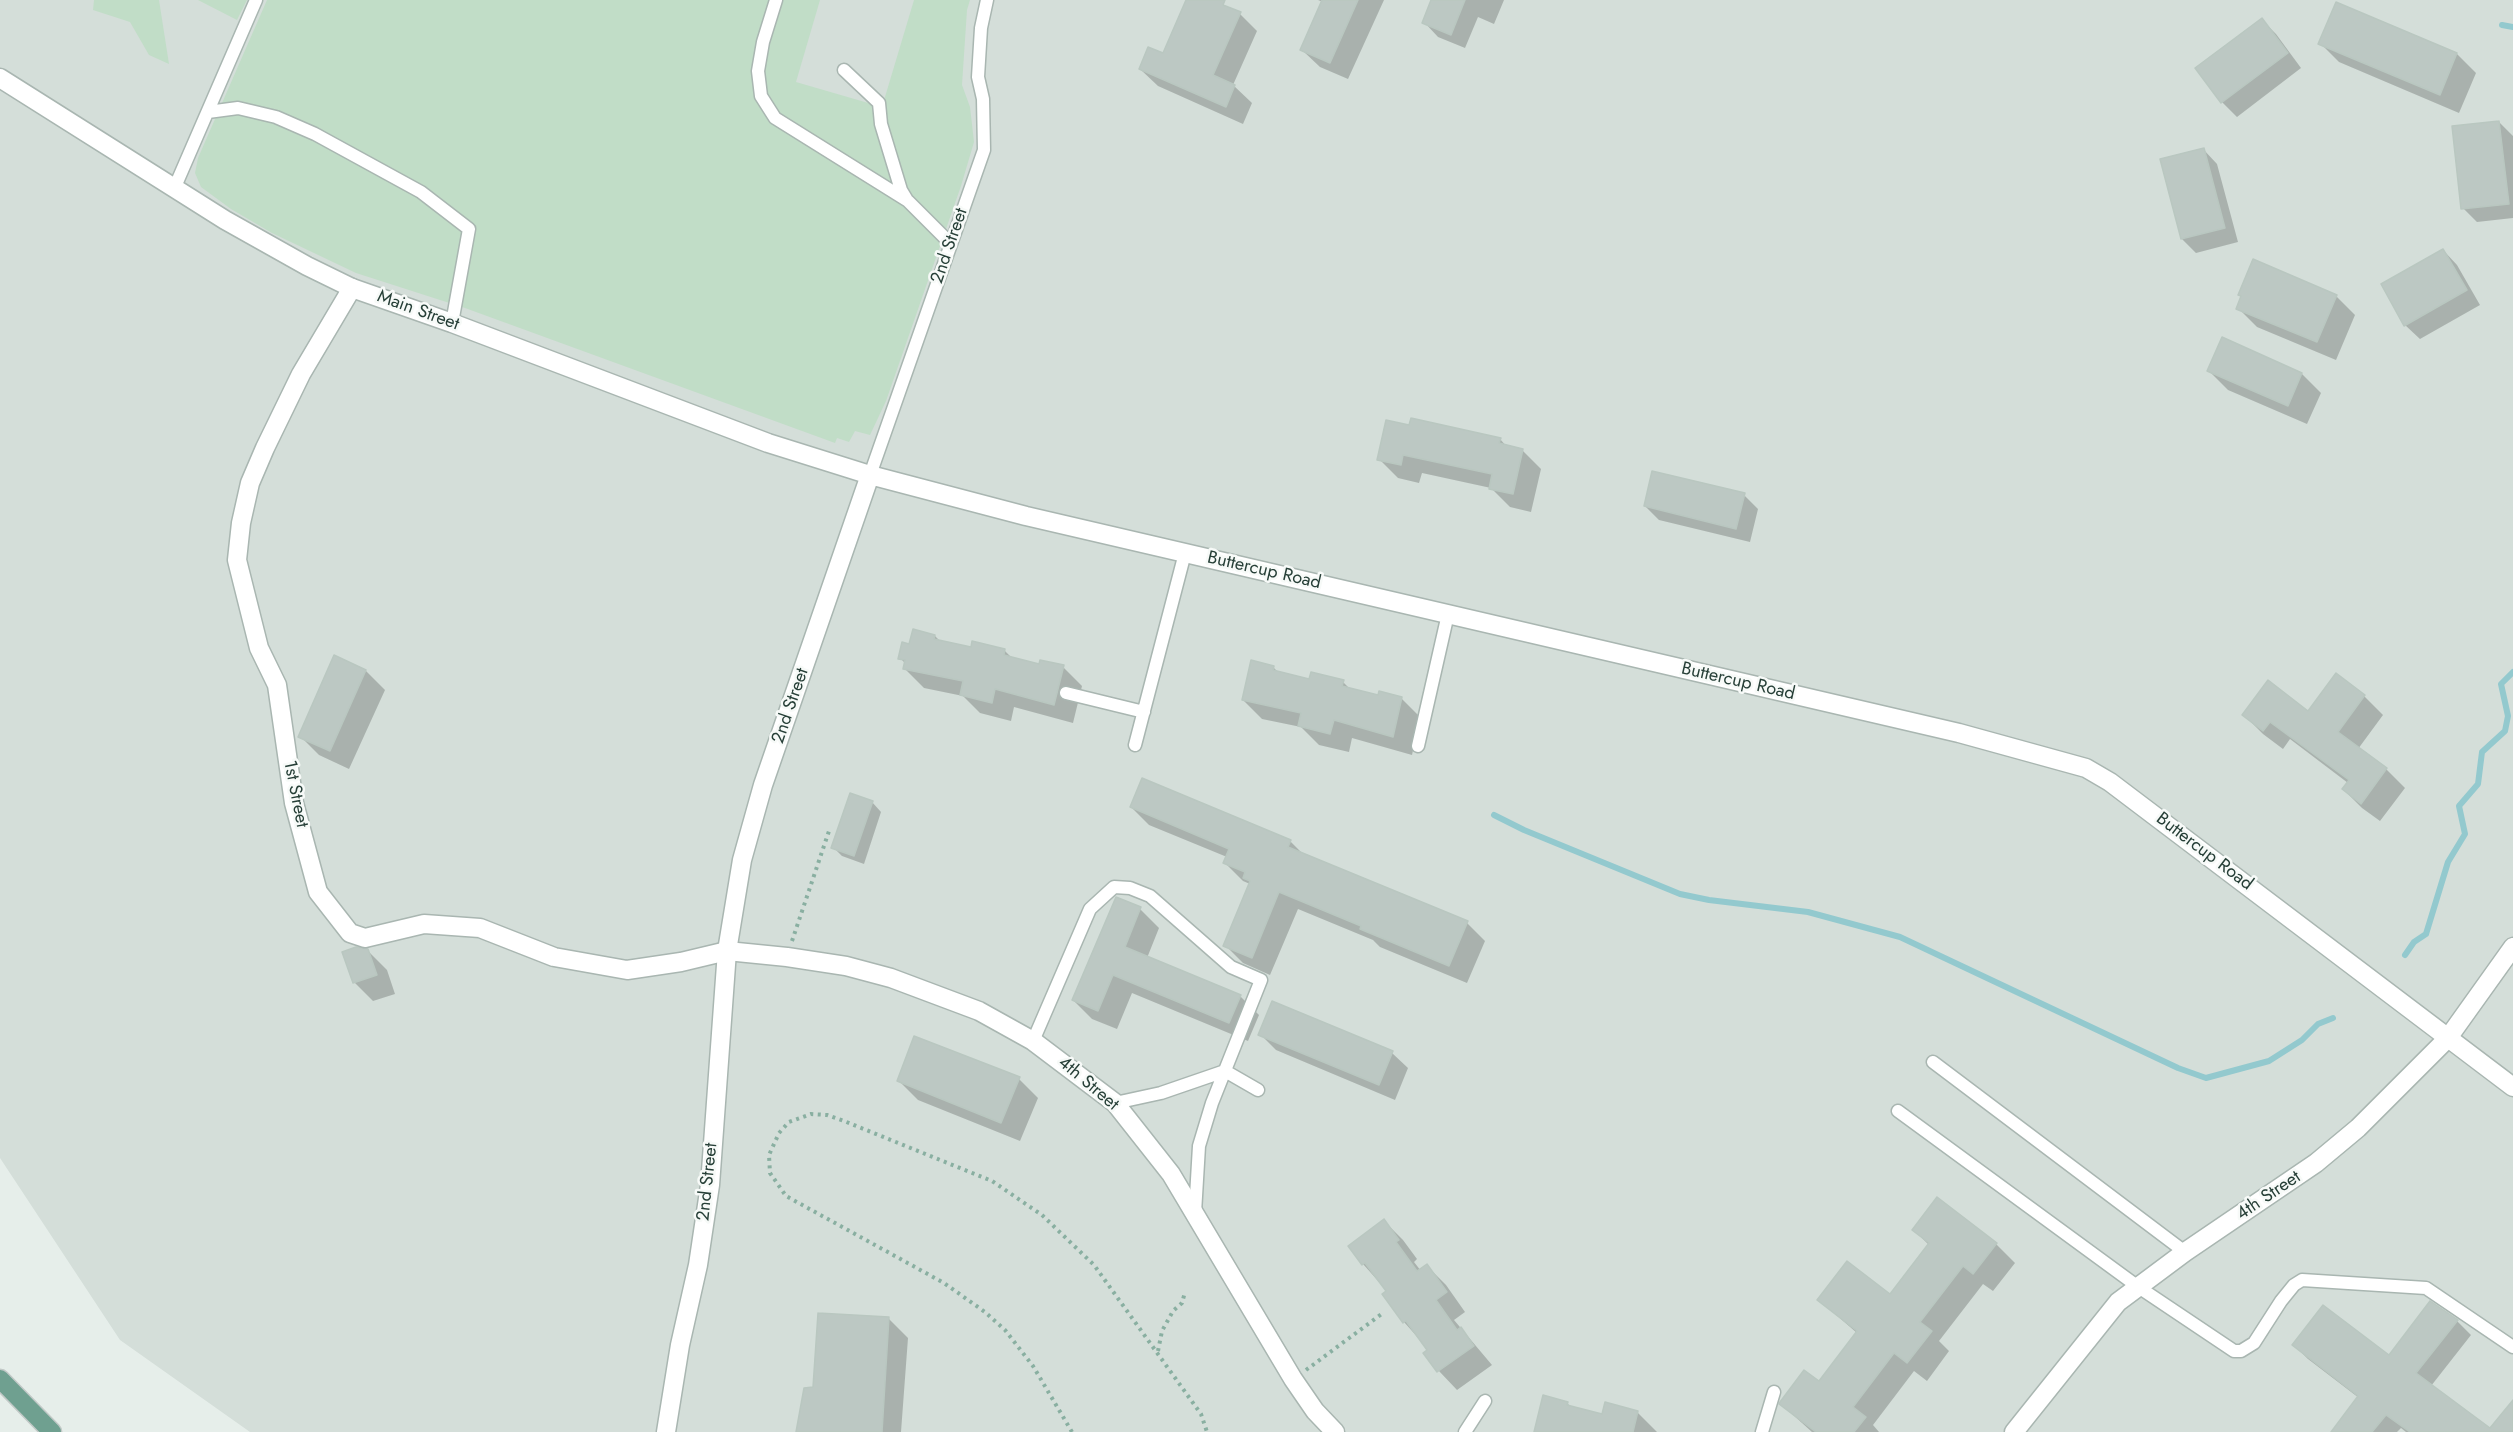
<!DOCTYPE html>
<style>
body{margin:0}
canvas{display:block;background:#e6eeea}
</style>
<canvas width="2513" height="1432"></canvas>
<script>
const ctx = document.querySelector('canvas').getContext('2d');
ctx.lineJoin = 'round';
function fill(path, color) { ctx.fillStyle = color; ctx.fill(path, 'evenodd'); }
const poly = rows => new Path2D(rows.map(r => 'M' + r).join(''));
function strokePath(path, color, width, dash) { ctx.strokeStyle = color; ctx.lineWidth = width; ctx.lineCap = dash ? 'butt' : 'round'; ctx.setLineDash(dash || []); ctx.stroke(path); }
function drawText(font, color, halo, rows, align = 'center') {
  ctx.font = font + ' Jost,sans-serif'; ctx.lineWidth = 5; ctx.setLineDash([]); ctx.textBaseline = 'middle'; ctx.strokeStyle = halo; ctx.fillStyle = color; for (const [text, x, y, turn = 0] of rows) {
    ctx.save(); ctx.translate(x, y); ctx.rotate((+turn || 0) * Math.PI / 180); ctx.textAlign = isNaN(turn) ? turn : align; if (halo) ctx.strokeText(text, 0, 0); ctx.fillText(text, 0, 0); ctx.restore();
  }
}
fill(poly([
 [0,0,2513,0,2513,1432,250,1432,120,1340,0,1158]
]), '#d4ded9');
fill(poly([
 [94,0,159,0,169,64,149,55,130,22,93,10],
 [198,0,247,0,237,20],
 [267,0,820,0,796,82,882,107,914,0,970,0,967,10,962,85,970,107,974,142,961,186,886,401,870,435,855,431,849,442,837,438,835,443,465,308,356,273,272,233,231,209,201,187,195,173,198,158]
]), '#c1ddc7');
fill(poly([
 [1187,0,1209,0,1240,14,1257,31,1233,85,1252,103,1243,124,1158,86,1140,69,1163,55],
 [1318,0,1384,0,1348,79,1320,67,1302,50,1323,2],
 [1432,0,1504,0,1494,24,1478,17,1465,48,1438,37,1424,22],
 [2262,20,2276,34,2301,68,2237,117,2222,102,2197,68],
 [2320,43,2457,54,2476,73,2459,113,2339,62],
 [2499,122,2513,136,2513,218,2477,222,2463,208],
 [2203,149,2217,164,2238,242,2196,253,2182,239],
 [2443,250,2457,265,2480,305,2420,339,2405,325,2383,285],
 [2336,296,2355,315,2336,360,2257,327,2238,308],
 [2209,371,2302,374,2321,393,2307,424,2228,390],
 [1411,427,1500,439,1507,447,1522,450,1541,469,1531,512,1510,507,1491,488,1422,473,1419,483,1398,478,1379,459],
 [1744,495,1758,509,1750,542,1659,520,1645,506],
 [935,636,940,641,972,649,1004,650,1013,659,1040,666,1063,667,1082,686,1073,723,1014,707,1011,721,980,713,963,696,924,688,905,669,906,664,900,658,910,646],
 [1273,667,1279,673,1310,680,1343,682,1351,690,1379,697,1401,698,1420,717,1412,755,1352,738,1349,752,1319,745,1301,727,1262,719,1243,700],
 [366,671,385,690,349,769,319,755,300,736],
 [2364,696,2383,715,2358,749,2386,769,2405,788,2380,821,2362,808,2343,789,2348,783,2290,739,2283,749,2263,734,2244,715,2309,713],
 [872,802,881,812,864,864,842,856,833,847],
 [1131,807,1290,841,1304,855,1467,923,1485,941,1467,983,1380,947,1373,940,1298,909,1270,975,1243,963,1225,945,1250,884,1243,881,1225,863,1227,857,1149,825],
 [1140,909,1159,928,1147,958,1240,996,1259,1015,1248,1041,1132,993,1117,1029,1092,1019,1073,1000],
 [367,950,387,970,395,994,373,1001,354,982],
 [1260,1034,1392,1053,1408,1068,1395,1100,1276,1050],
 [1019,1079,1038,1098,1020,1141,918,1100,899,1081],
 [1384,1221,1403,1240,1417,1259,1414,1262,1421,1271,1427,1266,1446,1285,1465,1312,1454,1320,1492,1365,1457,1390,1439,1371,1425,1353,1429,1350,1404,1322,1384,1294,1388,1292,1363,1264],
 [1914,1230,1996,1244,2015,1263,1993,1291,1983,1284,1939,1341,1949,1351,1927,1381,1914,1371,1873,1425,1879,1432,1812,1432,1781,1404,1819,1383,1857,1333,1819,1300,1890,1297,1929,1245],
 [2430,1303,2457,1321,2471,1335,2431,1386,2491,1431,2513,1403,2513,1432,2406,1432,2401,1428,2397,1432,2333,1432,2359,1398,2308,1359,2294,1345,2390,1357],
 [889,1319,908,1338,901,1432,798,1432,814,1388],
 [1567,1403,1572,1408,1603,1416,1637,1412,1657,1432,1535,1432]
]), '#0003');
strokePath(poly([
 [2502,25,2513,27],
 [1494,815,1524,830,1680,894,1709,900,1808,912,1900,937,2178,1068,2206,1078,2269,1061,2302,1040,2318,1024,2333,1018],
 [2405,955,2414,942,2426,934,2448,862,2465,834,2459,806,2478,784,2482,752,2505,731,2508,716,2501,684,2513,672]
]), '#93c9ce', 6);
const building = poly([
 [1186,0,1225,0,1223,5,1241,12,1213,75,1235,85,1226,107,1139,69,1148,47,1163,53,1186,0],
 [1322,0,1358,0,1330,63,1300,50,1322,0],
 [1431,0,1465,0,1451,35,1422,23,1431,0],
 [2336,2,2457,53,2440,95,2318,44,2336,2],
 [2262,18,2288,53,2221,103,2195,68,2262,18],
 [2499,121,2509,204,2461,209,2452,126,2499,121],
 [2204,148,2225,228,2181,239,2160,159,2204,148],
 [2443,249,2467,290,2404,326,2381,284,2443,249],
 [2253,259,2337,295,2317,342,2236,309,2241,296,2238,295,2253,259],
 [2222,337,2302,373,2288,406,2207,371,2222,337],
 [1411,418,1501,438,1499,443,1523,449,1513,494,1489,489,1492,474,1403,455,1401,465,1377,460,1386,420,1409,425,1411,418],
 [1652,471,1745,493,1736,529,1644,506,1652,471],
 [913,629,935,635,934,639,971,647,972,641,1005,649,1004,655,1039,664,1040,660,1064,665,1054,705,995,689,992,703,960,695,963,681,903,669,905,660,898,659,902,642,909,644,913,629],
 [334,655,366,670,330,751,298,737,334,655],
 [1251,660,1274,666,1273,670,1309,679,1311,672,1344,680,1342,686,1378,695,1379,691,1402,697,1393,737,1334,720,1330,734,1298,726,1301,713,1242,700,1251,660],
 [2336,673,2365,695,2338,732,2387,768,2361,804,2342,789,2349,780,2270,722,2263,731,2242,715,2268,680,2308,711,2336,673],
 [1142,778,1291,840,1288,847,1468,921,1449,966,1360,929,1361,926,1279,892,1252,958,1223,946,1250,881,1243,878,1245,872,1223,863,1229,849,1130,807,1142,778],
 [850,793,873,801,854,856,831,848,850,793],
 [1116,897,1141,907,1125,947,1241,995,1229,1023,1113,975,1098,1011,1072,1000,1116,897],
 [356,947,368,949,377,975,353,983,342,952,356,947],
 [1272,1001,1393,1051,1379,1085,1258,1035,1272,1001],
 [914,1036,1020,1077,1001,1123,897,1081,914,1036],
 [1937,1197,1997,1243,1973,1274,1963,1266,1920,1322,1932,1331,1907,1363,1894,1353,1853,1407,1866,1417,1854,1432,1816,1432,1779,1404,1780,1402,1804,1370,1819,1381,1857,1331,1817,1300,1847,1261,1890,1294,1929,1243,1912,1230,1937,1197],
 [1384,1219,1399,1240,1396,1242,1417,1271,1427,1264,1447,1292,1436,1300,1457,1330,1461,1327,1474,1346,1437,1372,1423,1353,1427,1350,1406,1321,1403,1323,1382,1294,1386,1291,1365,1263,1362,1265,1348,1246,1384,1219],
 [2430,1301,2458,1320,2416,1373,2490,1428,2513,1400,2513,1432,2410,1432,2386,1415,2372,1432,2331,1432,2358,1396,2292,1345,2323,1305,2389,1355,2430,1301],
 [818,1313,889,1317,882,1432,796,1432,804,1388,813,1387,818,1313],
 [1543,1395,1568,1402,1567,1405,1602,1414,1605,1402,1638,1411,1633,1432,1534,1432,1543,1395]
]);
fill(building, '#bcc8c3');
strokePath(building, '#b9c7c0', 1.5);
const service = poly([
 [776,0,763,42,758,71,761,96,775,118,908,201,951,244],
 [844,70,879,103,881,124,901,190,907,200],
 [208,112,238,108,276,117,315,134,421,192,469,229,452,323],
 [174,189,256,0],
 [870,475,984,150,983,99,978,77,981,28,987,0],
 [1066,693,1144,712],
 [1135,745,1185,553],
 [1418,746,1448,614],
 [1033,1041,1090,909,1114,887,1130,888,1150,896,1231,967,1261,980,1212,1103,1199,1146,1195,1213],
 [1933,1062,2185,1252],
 [1115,1103,1161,1093,1225,1071,1258,1090],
 [1898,1111,2137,1286,2234,1351,2241,1351,2254,1343,2281,1301,2294,1285,2302,1280,2426,1288,2513,1347],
 [1465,1432,1485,1401],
 [1762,1432,1774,1392]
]);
const minor = poly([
 [352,288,301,374,265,448,250,483,241,523,237,560,259,648,277,685,294,803,318,892,350,933,365,938,424,924,480,928,554,957,627,970,681,962,727,951,787,957,846,966,891,978,979,1011,1033,1041,1115,1103,1171,1174,1293,1379,1315,1411,1335,1432],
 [2014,1432,2118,1302,2185,1252,2316,1163,2358,1128,2448,1038,2513,947]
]);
const tertiary = poly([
 [0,78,225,220,307,266,352,288,452,323,768,443,870,475,1026,516,1959,733,2086,768,2110,782,2513,1087],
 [666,1432,680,1345,698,1265,710,1185,727,951,742,860,763,785,870,475]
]);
const primary = poly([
 [0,1379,52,1432]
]);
strokePath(service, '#a9b6b1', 15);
strokePath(minor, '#a9b6b1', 21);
strokePath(tertiary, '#a9b6b1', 21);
strokePath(primary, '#c2c9c7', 21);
strokePath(poly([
 [792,941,830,828],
 [1158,1351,1162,1331,1173,1311,1182,1303,1185,1292],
 [1306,1370,1383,1313],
 [1072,1432,1033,1366,1005,1330,985,1312,944,1283,786,1196,770,1173,769,1155,779,1133,789,1122,811,1114,827,1115,844,1121,992,1181,1042,1215,1094,1265,1201,1414,1207,1432]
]), '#89afa1', 4, [3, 4.5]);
strokePath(service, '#fff', 12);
strokePath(minor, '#fff', 18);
strokePath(tertiary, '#fff', 18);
strokePath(primary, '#6fa090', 18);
drawText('18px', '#263f37', '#f7faf8', [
 ["2nd Street",950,246,-71],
 ["Main Street",418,311,20],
 ["Buttercup Road",1264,571,13],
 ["Buttercup Road",1738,682,13],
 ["2nd Street",791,706,-71],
 ["1st Street",295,794,79],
 ["Buttercup Road",2204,852,37],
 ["4th Street",1088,1084,40],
 ["2nd Street",708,1182,-84],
 ["4th Street",2269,1196,-34]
]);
</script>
